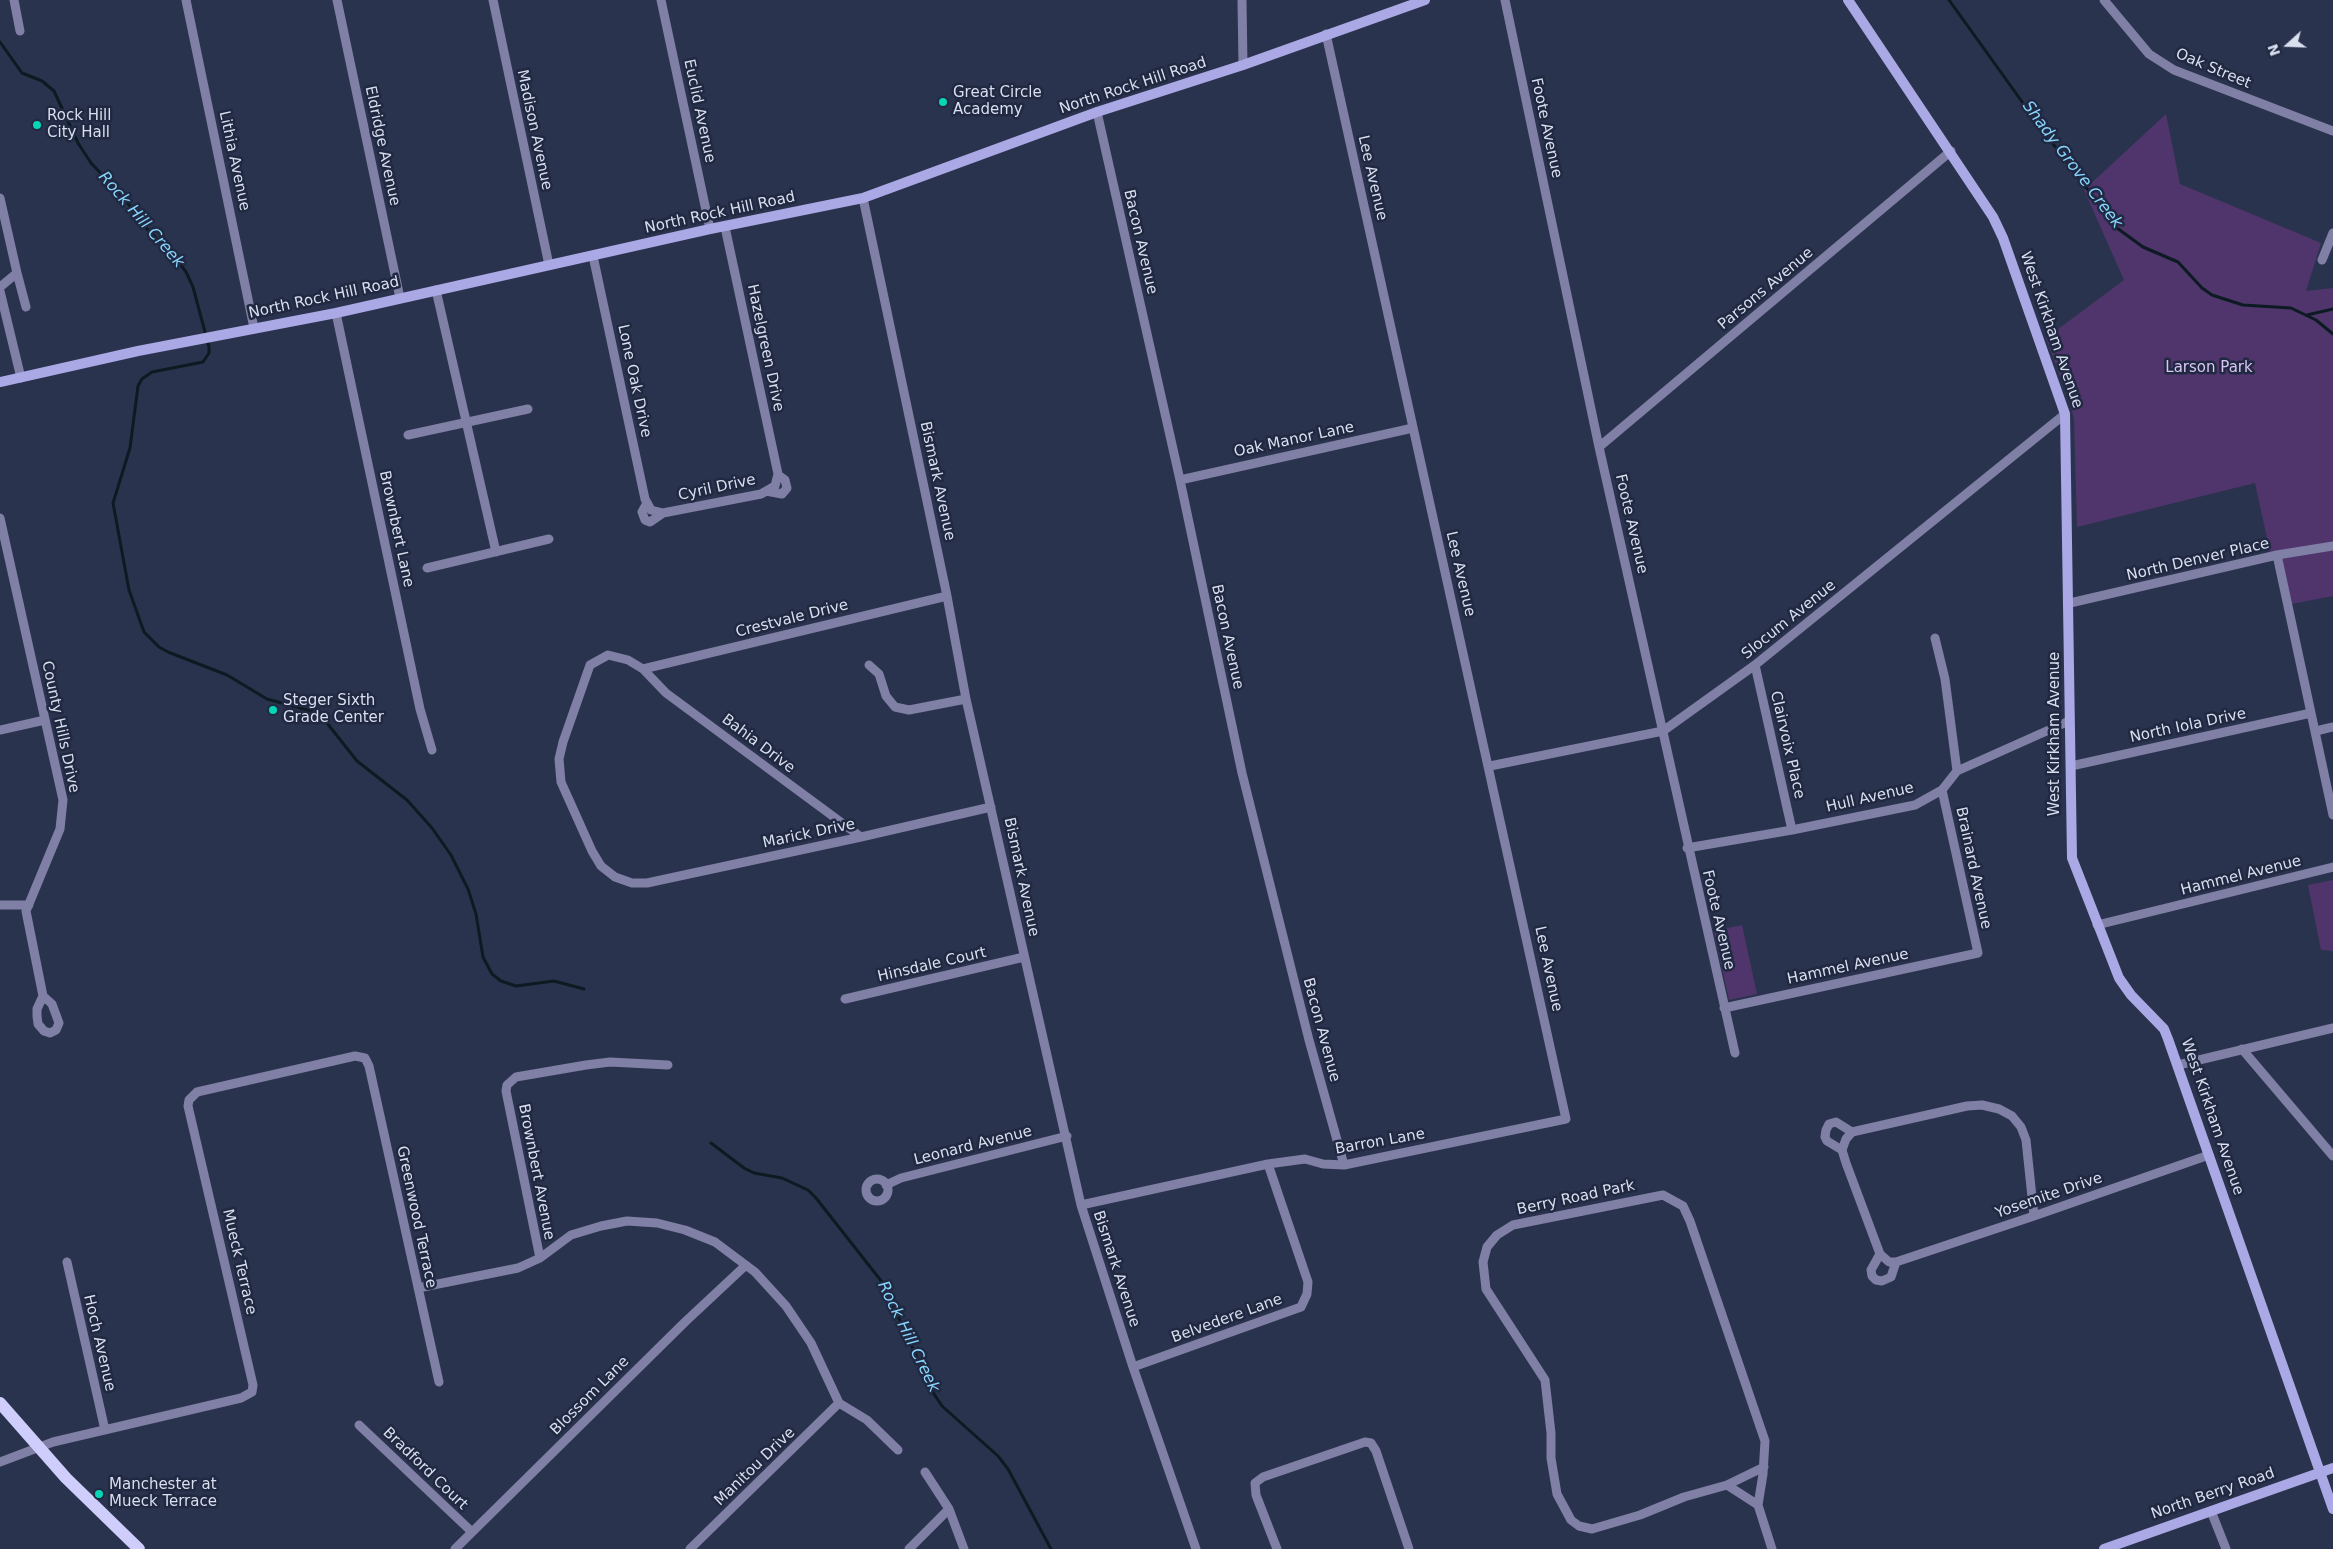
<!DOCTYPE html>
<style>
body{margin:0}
#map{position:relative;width:2333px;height:1549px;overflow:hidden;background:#2a334d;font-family:"DejaVu Sans",sans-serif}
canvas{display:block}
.north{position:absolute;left:2263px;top:20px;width:50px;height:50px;-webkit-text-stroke:4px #212942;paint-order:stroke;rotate:250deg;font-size:14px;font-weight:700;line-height:20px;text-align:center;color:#d8dfef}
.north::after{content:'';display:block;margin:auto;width:18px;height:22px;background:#d8dfef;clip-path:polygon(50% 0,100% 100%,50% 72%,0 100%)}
</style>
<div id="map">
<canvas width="2333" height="1549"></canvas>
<div class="north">N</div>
</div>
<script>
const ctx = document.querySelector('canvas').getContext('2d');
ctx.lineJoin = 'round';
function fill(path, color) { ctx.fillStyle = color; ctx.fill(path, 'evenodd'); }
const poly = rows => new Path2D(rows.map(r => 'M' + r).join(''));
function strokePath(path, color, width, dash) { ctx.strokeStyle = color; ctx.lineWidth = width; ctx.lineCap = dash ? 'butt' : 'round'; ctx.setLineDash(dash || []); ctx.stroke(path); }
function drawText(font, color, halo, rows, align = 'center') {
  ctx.font = font + ' "DejaVu Sans",sans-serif'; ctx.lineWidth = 5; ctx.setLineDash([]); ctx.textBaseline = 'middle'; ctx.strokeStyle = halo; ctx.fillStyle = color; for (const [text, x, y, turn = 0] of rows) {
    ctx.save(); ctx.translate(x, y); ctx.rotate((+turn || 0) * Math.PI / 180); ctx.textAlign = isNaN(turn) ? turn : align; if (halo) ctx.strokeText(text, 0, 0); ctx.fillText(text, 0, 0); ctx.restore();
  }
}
fill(poly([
 [2166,114,2180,184,2321,243,2306,291,2333,288,2333,596,2291,604,2280,550,2270,552,2255,483,2077,527,2074,420,2071,405,2046,338,2124,280,2084,190],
 [2333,880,2333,951,2321,950,2308,885],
 [1742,925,1757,994,1729,1000,1714,931]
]), '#50356c');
strokePath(poly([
 [1949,0,2038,124,2117,228,2143,247,2178,262,2202,288,2212,295,2243,305,2291,308,2316,320,2333,334],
 [0,42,22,73,42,81,54,91,78,143,91,163,124,198,147,229,173,254,186,272,193,287,209,347,209,353,203,362,152,372,142,379,138,386,130,448,113,503,129,590,144,632,159,647,168,652,227,675,267,699,315,712,323,718,357,761,407,800,432,828,451,855,468,889,476,914,483,957,492,974,501,981,516,986,554,981,584,989],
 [2307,315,2333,309],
 [711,1143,744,1168,754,1173,782,1178,808,1190,816,1198,882,1282,934,1394,942,1406,998,1456,1008,1469,1051,1549]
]), '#0c1b22', 3);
strokePath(poly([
 [14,0,20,31],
 [186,0,254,328],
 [337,0,400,298],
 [493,0,549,265],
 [661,0,710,229],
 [1242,0,1243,65],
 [1505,0,1599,447,1735,1053],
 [2104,0,2149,54,2174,70,2333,131],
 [1097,112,1180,480,1242,773,1309,1040,1344,1165],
 [0,198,17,273,0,287],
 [863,198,947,596,966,699,1081,1205,1133,1367,1196,1549],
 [593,256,645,499,651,510,663,513,761,494,775,486,778,474,725,227],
 [2322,260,2333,233],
 [17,273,26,307],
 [436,290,496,552],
 [0,291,21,378],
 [336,313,420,709,432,750],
 [408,435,528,409],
 [1599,447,1951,151],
 [1180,480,1413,428],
 [766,491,782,494,787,488,785,480,778,475],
 [647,503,642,512,645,520,650,522,663,513],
 [0,518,63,800,60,829,26,911,43,996,52,1004,59,1023,56,1030,50,1033,44,1031,38,1024,37,1016,37,1009,43,996],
 [2277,555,2333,815],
 [427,568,549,539],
 [2070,603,2277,555,2333,546],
 [1935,638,1945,679,1957,771],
 [869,665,879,674,886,696,895,707,909,710,966,699],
 [1755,665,1792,830],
 [643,669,947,596],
 [0,730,45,720],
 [2316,731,2333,727],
 [1490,766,1663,731,1755,665,2065,414],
 [2071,766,2311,713],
 [861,837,666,693,643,669,628,660,608,655,590,665,563,742,559,759,561,782,592,851,601,866,615,877,632,883,647,883,861,837,991,807],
 [1687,848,1792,830,1915,805,1942,790,1957,771,2069,721],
 [0,905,29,905],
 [2097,925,2333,867],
 [845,999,1024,957],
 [1724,1008,1978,953,1942,790],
 [2242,1049,2333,1156],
 [2178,1065,2333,1028],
 [1842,1150,1827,1141,1825,1137,1826,1130,1829,1124,1836,1122,1852,1132],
 '866 1190a11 11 0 1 1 22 0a11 11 0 1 1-22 0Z',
 [886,1185,901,1178,1067,1136],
 [1663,1195,1683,1206,1690,1221,1765,1441,1763,1474,1758,1505,1727,1485,1684,1497,1640,1515,1592,1529,1579,1526,1571,1520,1557,1494,1551,1458,1551,1433,1545,1380,1486,1289,1483,1262,1487,1247,1497,1235,1513,1225,1663,1195],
 [1081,1205,1268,1164,1305,1159,1323,1164,1344,1165,1566,1119,1326,34],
 [2034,1216,2026,1140,2021,1127,2012,1116,1999,1109,1982,1105,1967,1106,1852,1132,1846,1139,1842,1150,1846,1163,1880,1254,1889,1262,1896,1262,2034,1216,2209,1155],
 [1880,1254,1871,1270,1872,1276,1876,1280,1882,1281,1891,1277,1896,1262],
 [540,1258,506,1091,507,1085,516,1077,586,1065,610,1062,668,1065],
 [67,1262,105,1430],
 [418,1288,518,1268,540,1258,571,1235,601,1226,627,1221,657,1223,685,1230,715,1242,755,1272,786,1306,811,1343,839,1403,867,1420,898,1450],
 [1133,1367,1301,1307,1307,1294,1308,1282,1268,1164],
 [359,1425,472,1532],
 [0,1462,53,1442,241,1398,252,1392,253,1385,188,1106,189,1100,197,1092,355,1056,365,1058,369,1066,439,1382],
 [925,1472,949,1509,964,1549],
 [1727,1485,1764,1467],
 [1758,1505,1772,1549],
 [2211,1511,2226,1549],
 [455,1549,685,1322,746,1265],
 [690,1549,839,1403],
 [909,1549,949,1509],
 [1277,1549,1256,1495,1255,1483,1263,1477,1365,1442,1371,1443,1376,1451,1409,1549]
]), '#807fa5', 9);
strokePath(poly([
 [1848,0,1993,217,2003,238,2065,414,2072,858,2119,978,2131,995,2164,1029,2168,1039,2333,1509],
 [0,382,138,351,336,313,710,229,863,198,1097,112,1243,65,1425,0],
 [2104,1549,2333,1468]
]), '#aba8e6', 10);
strokePath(poly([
 [0,1403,66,1478,139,1549]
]), '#cecdfc', 12);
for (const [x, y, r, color] of [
 [943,102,5,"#06d5b6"],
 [37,125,5,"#06d5b6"],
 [273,710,5,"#06d5b6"],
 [99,1494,5,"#06d5b6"]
]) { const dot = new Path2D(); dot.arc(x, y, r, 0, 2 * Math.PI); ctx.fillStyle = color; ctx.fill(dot); strokePath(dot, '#212942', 2); }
drawText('15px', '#d8dfef', '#212942', [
 ["Oak Street",2213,69,23],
 ["North Rock Hill Road",1133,86,-18],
 ["Euclid Avenue",699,111,78],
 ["Foote Avenue",1546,128,78],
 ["Madison Avenue",534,130,78],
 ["Eldridge Avenue",382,146,78],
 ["Lithia Avenue",234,161,78],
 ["Lee Avenue",1372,178,77],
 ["North Rock Hill Road",720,213,-12],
 ["Bacon Avenue",1140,242,77],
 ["Parsons Avenue",1766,289,-40],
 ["North Rock Hill Road",324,298,-12],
 ["West Kirkham Avenue",2051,330,71],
 ["Hazelgreen Drive",765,348,78],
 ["Lone Oak Drive",634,381,78],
 ["Oak Manor Lane",1294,440,-12],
 ["Bismark Avenue",937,481,78],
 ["Cyril Drive",717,488,-12],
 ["Foote Avenue",1631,524,77],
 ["Brownbert Lane",396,529,78],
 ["North Denver Place",2198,560,-13],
 ["Lee Avenue",1460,574,77],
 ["Crestvale Drive",792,619,-14],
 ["Slocum Avenue",1789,620,-39],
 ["Bacon Avenue",1227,637,78],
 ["North Iola Drive",2188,726,-12],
 ["County Hills Drive",60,727,78],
 ["West Kirkham Avenue",2055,734,-90],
 ["Bahia Drive",758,744,37],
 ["Clairvoix Place",1787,745,77],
 ["Hull Avenue",1870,798,-13],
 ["Marick Drive",809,834,-12],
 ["Brainard Avenue",1973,868,78],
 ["Hammel Avenue",2241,876,-14],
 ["Bismark Avenue",1021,877,78],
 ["Foote Avenue",1718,920,77],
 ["Hinsdale Court",932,965,-13],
 ["Hammel Avenue",1848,967,-12],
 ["Lee Avenue",1548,969,78],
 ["Bacon Avenue",1321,1030,75],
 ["West Kirkham Avenue",2212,1117,71],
 ["Barron Lane",1380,1142,-10],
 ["Leonard Avenue",973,1146,-14],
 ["Brownbert Avenue",536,1172,79],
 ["Yosemite Drive",2049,1196,-19],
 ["Berry Road Park",1576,1198,-12],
 ["Greenwood Terrace",416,1217,78],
 ["Mueck Terrace",239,1262,77],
 ["Bismark Avenue",1116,1269,72],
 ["Belvedere Lane",1227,1319,-20],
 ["Hoch Avenue",99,1343,77],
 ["Blossom Lane",590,1396,-45],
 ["Manitou Drive",755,1467,-44],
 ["Bradford Court",425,1469,44],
 ["North Berry Road",2213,1494,-19]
]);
drawText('15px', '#d8dfef', '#212942', [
 ["Great Circle",953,93],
 ["Academy",953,110],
 ["Rock Hill",47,116],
 ["City Hall",47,133],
 ["Steger Sixth",283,701],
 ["Grade Center",283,718],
 ["Manchester at",109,1485],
 ["Mueck Terrace",109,1502]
], 'left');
drawText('15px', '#dac6f3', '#212942', [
 ["Larson Park",2209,368]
]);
drawText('italic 16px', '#88d6fe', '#212942', [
 ["Shady Grove Creek",2072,165,53],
 ["Rock Hill Creek",141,220,49],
 ["Rock Hill Creek",908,1337,64]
]);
</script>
